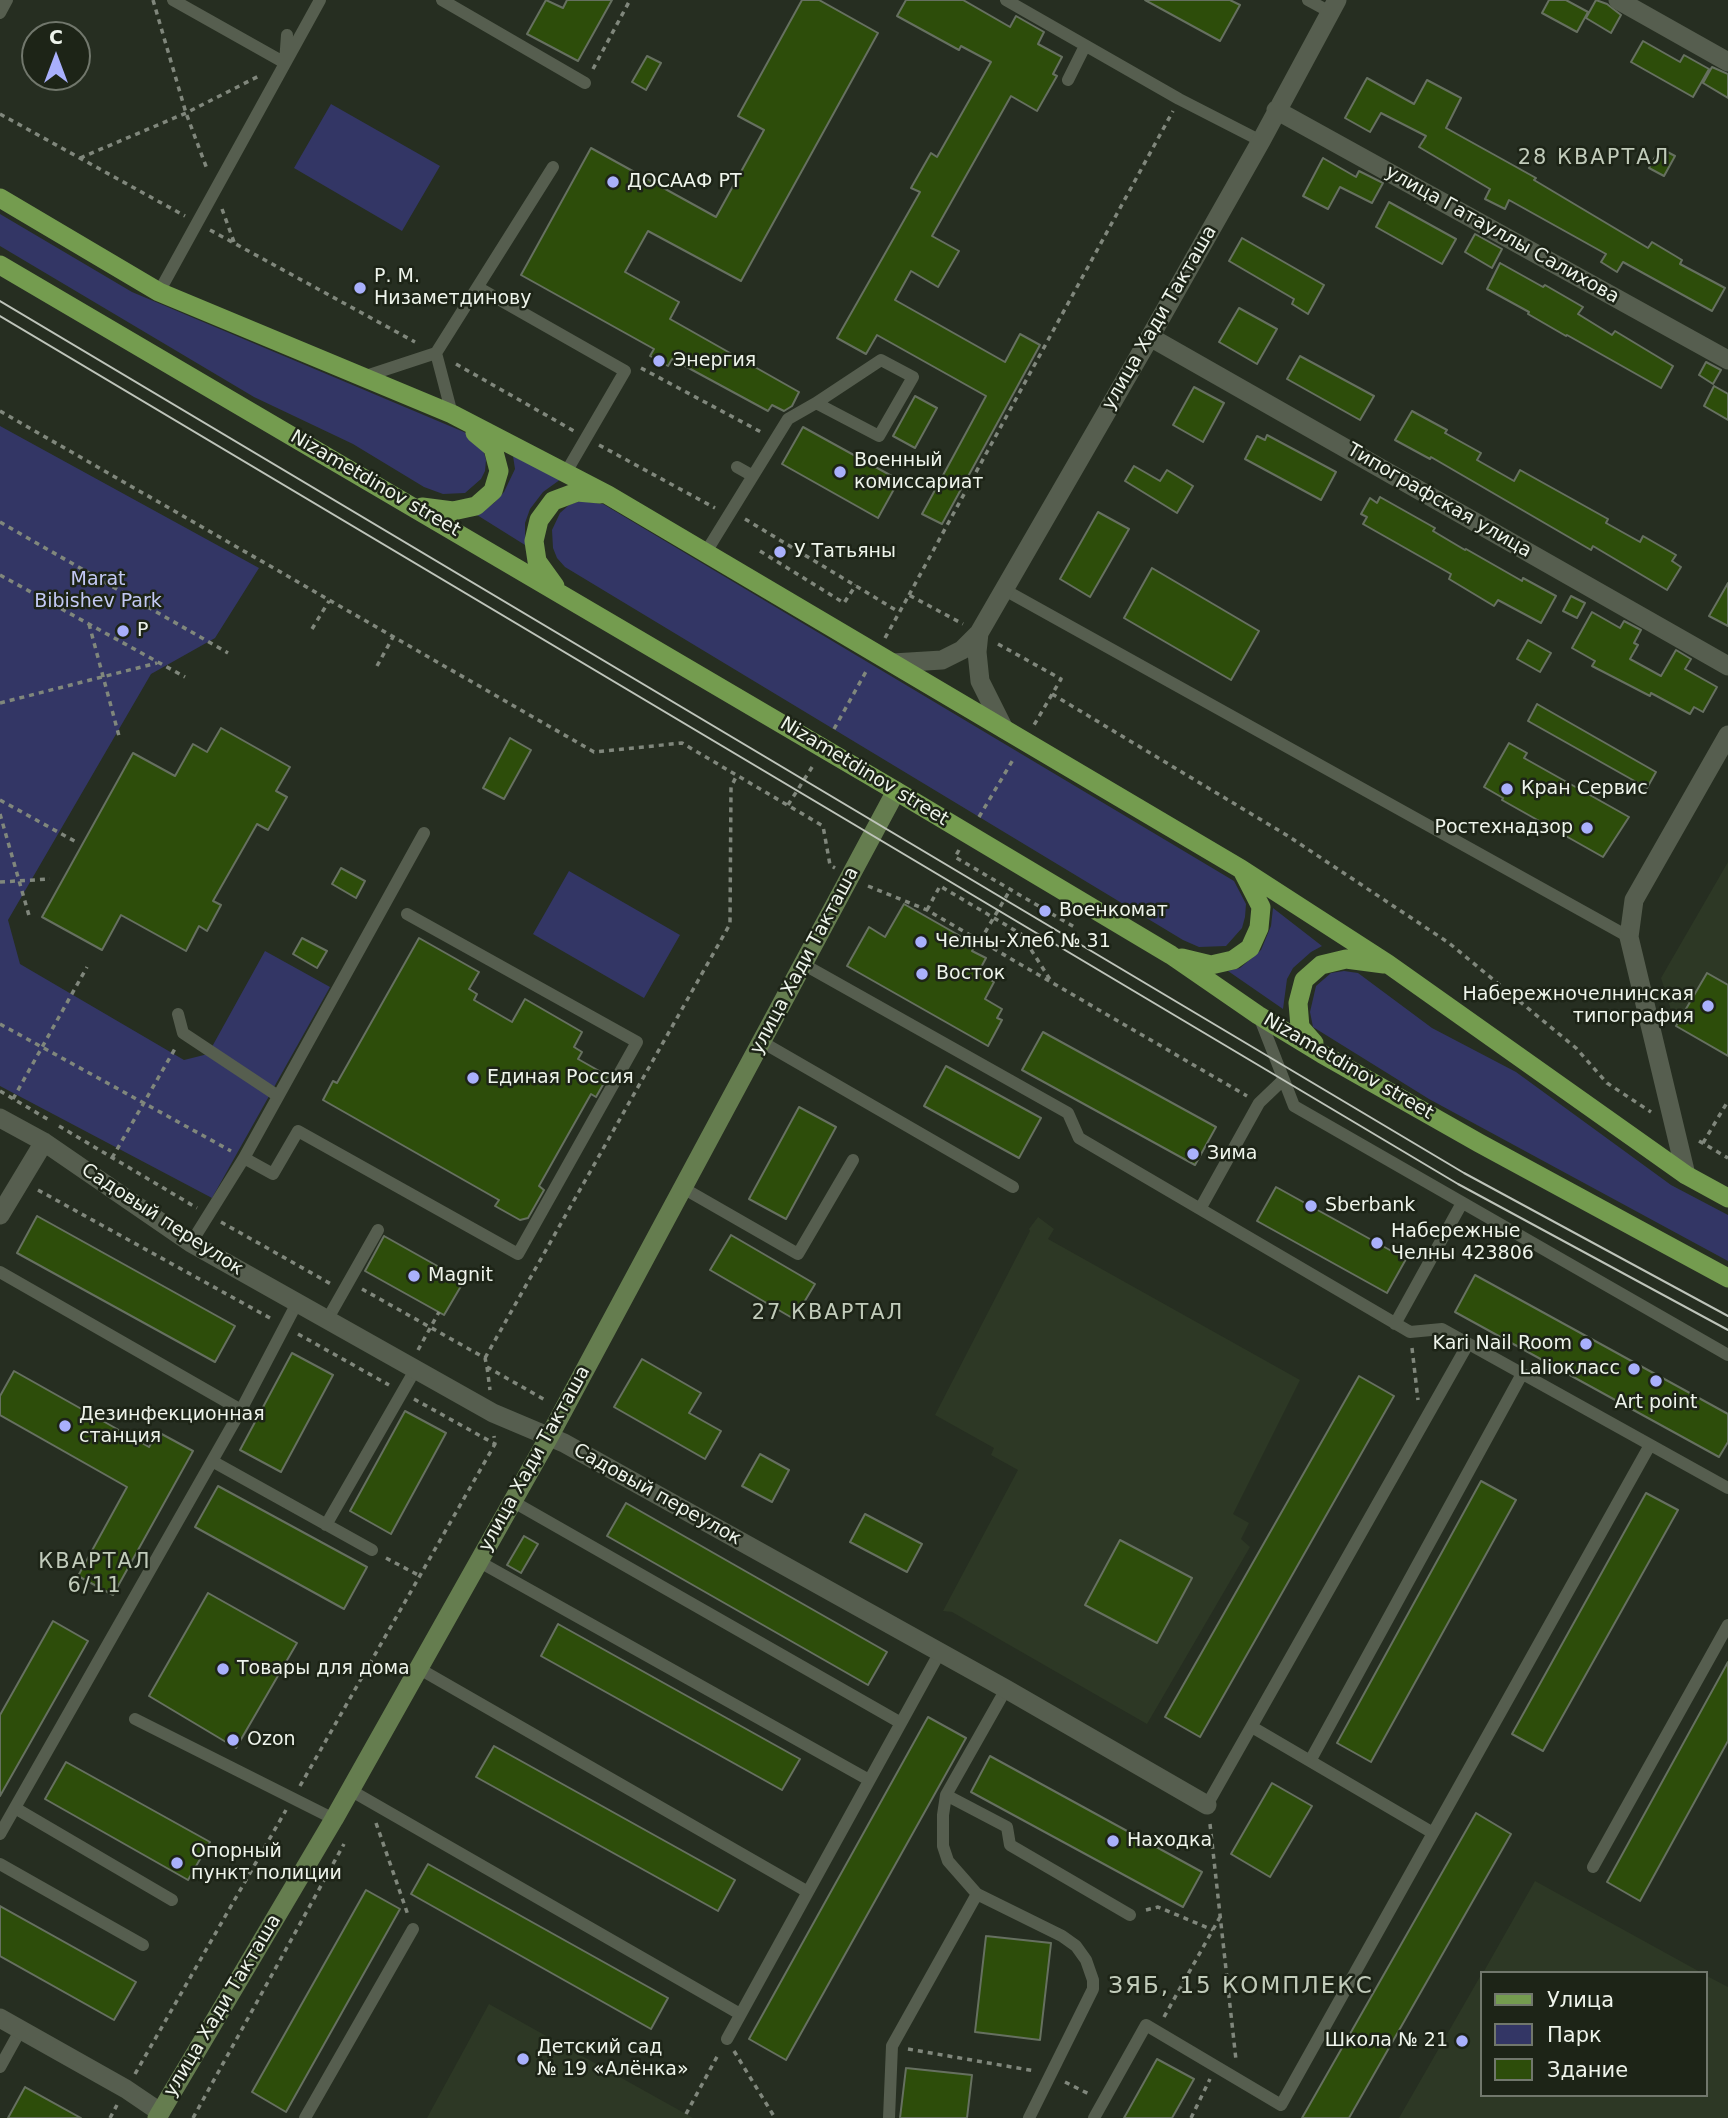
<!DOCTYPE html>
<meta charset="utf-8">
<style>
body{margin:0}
#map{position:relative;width:1728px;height:2118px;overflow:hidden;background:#262e21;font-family:"DejaVu Sans",sans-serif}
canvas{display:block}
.legend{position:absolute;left:1480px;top:1971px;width:228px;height:126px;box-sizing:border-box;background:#1d2417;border:2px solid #71776c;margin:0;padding:9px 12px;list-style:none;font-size:21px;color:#eef4eb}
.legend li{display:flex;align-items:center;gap:14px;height:35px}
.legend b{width:35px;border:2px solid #71776c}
.north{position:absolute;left:21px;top:21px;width:70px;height:70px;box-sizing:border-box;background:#1d2417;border:2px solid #71776c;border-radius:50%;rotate:0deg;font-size:19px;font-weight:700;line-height:28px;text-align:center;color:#eef4eb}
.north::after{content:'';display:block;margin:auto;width:24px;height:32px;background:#a9b0fc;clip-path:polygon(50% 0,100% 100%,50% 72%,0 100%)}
</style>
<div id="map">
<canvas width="1728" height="2118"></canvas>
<ul class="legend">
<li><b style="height:9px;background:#749c4f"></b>Улица</li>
<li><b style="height:19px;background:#333665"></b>Парк</li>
<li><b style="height:19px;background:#2d4d0a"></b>Здание</li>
</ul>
<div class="north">С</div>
</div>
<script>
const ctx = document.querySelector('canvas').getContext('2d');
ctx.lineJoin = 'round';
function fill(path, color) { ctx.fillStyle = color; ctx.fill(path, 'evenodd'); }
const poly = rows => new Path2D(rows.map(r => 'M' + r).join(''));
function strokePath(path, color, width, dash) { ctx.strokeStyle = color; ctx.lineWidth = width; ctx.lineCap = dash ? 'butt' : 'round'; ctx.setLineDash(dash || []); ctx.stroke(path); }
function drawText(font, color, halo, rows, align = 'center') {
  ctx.font = font + ' "DejaVu Sans",sans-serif'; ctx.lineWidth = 5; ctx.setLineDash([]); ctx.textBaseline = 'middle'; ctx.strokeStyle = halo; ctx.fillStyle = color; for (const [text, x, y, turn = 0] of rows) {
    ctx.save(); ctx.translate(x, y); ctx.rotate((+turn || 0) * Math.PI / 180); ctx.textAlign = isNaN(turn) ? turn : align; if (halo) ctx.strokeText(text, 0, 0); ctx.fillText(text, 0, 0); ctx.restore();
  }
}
fill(poly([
 [1728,862,1728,1056,1676,1026,1661,978],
 [1038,1217,1054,1229,1048,1239,1300,1380,1233,1514,1249,1523,1241,1539,1250,1547,1147,1724,952,1612,943,1611,1018,1470,991,1455,994,1448,935,1415,1030,1231,1029,1229],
 [1535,1881,1702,1973,1483,1973],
 [1481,1975,1481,2095,1705,2095,1705,1975,1728,1987,1728,2118,1399,2118],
 [489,2004,686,2114,693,2118,427,2118]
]), '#2d3825');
fill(poly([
 [331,104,440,166,402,231,294,168],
 [0,214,132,292,464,432,475,439,483,449,486,460,485,471,481,479,465,493,443,494,424,487,353,444,254,397,0,246],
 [0,426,259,568,215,638,151,674,8,920,20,964,184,1060,208,1054,265,951,330,987,212,1198,0,1086],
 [513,456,561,479,543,492,530,509,525,523,525,545,477,515,494,503,504,492,515,469],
 [580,501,603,504,1234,881,1246,904,1245,917,1242,928,1226,946,1199,947,1183,940,565,567,557,558,553,548,552,530,560,513,569,505],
 [569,871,680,935,644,998,533,934],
 [1273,908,1322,946,1311,952,1293,968,1287,979,1283,1009,1228,971,1240,968,1261,950,1271,926],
 [1344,971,1358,973,1432,1028,1516,1072,1671,1185,1728,1215,1728,1261,1429,1099,1313,1027,1310,1012,1316,986,1331,973]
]), '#333665');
const building = poly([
 [546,0,563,8,567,0,612,0,578,61,527,34,546,0],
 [802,0,819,0,878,33,741,281,648,231,625,272,679,302,670,319,799,392,792,406,784,411,772,405,768,411,672,359,668,366,650,356,654,349,521,275,591,148,716,217,764,130,738,116,802,0],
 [906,0,963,0,1010,27,1016,16,1044,32,1038,44,1062,57,1053,74,1057,76,1037,111,1011,96,932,236,959,251,938,287,911,271,895,300,1005,362,1020,334,1040,345,942,524,922,514,986,396,877,335,866,354,837,338,920,192,911,188,931,153,937,157,991,62,961,46,959,50,897,16,906,0],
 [1145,0,1230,0,1240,5,1220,41,1145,0],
 [1549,0,1566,0,1588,12,1577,32,1542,13,1549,0],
 [1596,0,1607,4,1621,15,1611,33,1586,18,1596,0],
 [1643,41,1680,62,1684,55,1709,69,1693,97,1631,62,1643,41],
 [647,56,661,63,646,90,632,82,647,56],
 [1712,67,1728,74,1728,98,1703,83,1712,67],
 [1367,78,1414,104,1427,80,1461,98,1446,128,1536,178,1534,180,1648,248,1652,242,1682,260,1680,264,1725,288,1712,311,1623,262,1617,272,1601,262,1606,254,1509,200,1505,209,1485,199,1490,189,1419,147,1426,136,1381,113,1370,132,1345,118,1367,78],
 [1660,148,1675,156,1664,176,1649,168,1660,148],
 [1323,158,1356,177,1359,171,1383,183,1372,203,1340,187,1328,209,1303,196,1323,158],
 [1389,202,1456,239,1442,264,1376,227,1389,202],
 [1475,234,1502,249,1492,268,1465,252,1475,234],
 [1242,238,1324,285,1308,314,1292,304,1294,299,1229,261,1242,238],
 [1500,263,1543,287,1545,285,1583,307,1578,314,1612,335,1615,331,1673,366,1661,388,1567,335,1566,336,1528,314,1529,312,1487,289,1500,263],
 [1239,308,1277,329,1257,364,1219,342,1239,308],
 [1300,356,1374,396,1360,420,1287,379,1300,356],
 [1706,362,1721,370,1713,384,1699,375,1706,362],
 [1714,386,1728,394,1728,420,1704,406,1714,386],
 [1194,387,1224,403,1203,442,1173,425,1194,387],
 [915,396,937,408,915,448,893,436,915,396],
 [1412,411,1447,430,1445,433,1481,453,1477,460,1514,481,1520,470,1608,519,1606,523,1640,542,1643,536,1676,555,1672,561,1681,567,1667,590,1593,546,1591,550,1431,457,1430,459,1395,440,1412,411],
 [803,427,899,480,878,518,782,464,803,427],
 [1267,435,1336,472,1321,500,1245,459,1257,436,1265,440,1267,435],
 [1134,466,1160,481,1167,470,1193,486,1177,513,1125,481,1134,466],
 [1380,497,1435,528,1433,531,1465,550,1466,549,1522,581,1523,578,1556,596,1541,623,1498,600,1494,606,1449,579,1451,574,1363,524,1367,517,1361,514,1370,498,1377,503,1380,497],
 [1098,512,1129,529,1090,597,1060,579,1098,512],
 [1152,568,1259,631,1231,680,1124,618,1152,568],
 [1728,583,1728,626,1709,616,1728,583],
 [1571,596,1585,603,1577,618,1563,611,1571,596],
 [1592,612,1620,628,1624,621,1641,630,1634,643,1638,645,1630,659,1661,676,1676,650,1691,659,1685,669,1717,687,1703,712,1694,707,1690,714,1651,693,1650,696,1592,666,1595,661,1572,648,1592,612],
 [1528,640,1551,653,1540,672,1517,659,1528,640],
 [1537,704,1656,772,1647,788,1528,721,1537,704],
 [221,728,290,767,276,791,287,797,268,830,257,824,213,901,221,905,207,931,199,926,186,951,121,915,102,950,42,917,133,753,175,776,193,744,207,752,221,728],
 [510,738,531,750,504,799,483,788,510,738],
 [1509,743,1527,753,1524,758,1629,817,1603,857,1502,800,1503,798,1484,787,1509,743],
 [341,868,365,881,356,898,332,884,341,868],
 [904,904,976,945,972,951,986,958,978,973,994,982,985,999,1002,1009,997,1018,1002,1020,988,1046,847,966,869,927,885,937,904,904],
 [302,938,327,951,317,968,293,954,302,938],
 [419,938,479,972,469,989,477,994,474,1000,512,1022,525,999,582,1032,574,1047,582,1052,578,1059,608,1076,596,1097,591,1094,539,1186,544,1190,528,1218,520,1220,495,1206,499,1200,323,1100,333,1081,337,1083,419,938],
 [1707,973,1728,985,1728,1056,1676,1026,1707,973],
 [1043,1032,1216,1127,1195,1165,1022,1070,1043,1032],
 [946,1066,1041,1118,1019,1158,924,1106,946,1066],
 [799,1107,836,1127,786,1219,749,1199,799,1107],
 [1276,1187,1406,1259,1387,1293,1257,1221,1276,1187],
 [37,1216,235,1326,215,1362,17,1253,37,1216],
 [731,1235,815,1284,794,1319,710,1270,731,1235],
 [384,1236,464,1281,444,1315,365,1271,384,1236],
 [1475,1275,1728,1414,1728,1442,1719,1457,1455,1312,1475,1275],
 [292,1353,333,1375,281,1472,240,1450,292,1353],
 [642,1359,701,1393,689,1413,721,1431,705,1459,614,1407,642,1359],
 [14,1371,149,1447,158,1432,193,1451,113,1595,78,1576,127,1487,0,1415,0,1396,14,1371],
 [1359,1376,1394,1396,1200,1737,1165,1717,1359,1376],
 [405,1411,446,1433,391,1534,350,1511,405,1411],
 [760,1454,789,1470,772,1502,742,1486,760,1454],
 [1481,1481,1516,1500,1371,1762,1337,1743,1481,1481],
 [218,1486,367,1567,344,1609,195,1527,218,1486],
 [1646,1493,1678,1510,1543,1751,1512,1734,1646,1493],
 [626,1503,887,1652,868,1685,607,1536,626,1503],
 [865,1514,922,1544,907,1572,850,1542,865,1514],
 [524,1536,538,1544,521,1573,507,1565,524,1536],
 [1120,1540,1192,1578,1157,1643,1085,1605,1120,1540],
 [208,1593,297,1643,236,1748,149,1696,208,1593],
 [53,1621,88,1641,0,1796,0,1715,53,1621],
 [558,1624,800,1759,782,1790,541,1656,558,1624],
 [1728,1662,1728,1741,1640,1901,1607,1882,1728,1662],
 [928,1717,966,1738,786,2060,749,2039,928,1717],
 [494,1746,735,1880,718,1911,476,1777,494,1746],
 [990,1756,1202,1872,1183,1907,971,1792,990,1756],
 [66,1762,210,1842,188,1880,45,1799,66,1762],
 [1272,1783,1312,1806,1270,1877,1231,1854,1272,1783],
 [1476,1813,1511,1834,1349,2118,1302,2118,1476,1813],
 [428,1864,668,1998,651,2029,411,1894,428,1864],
 [366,1890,400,1909,286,2112,252,2092,366,1890],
 [0,1906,136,1982,114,2020,0,1956,0,1906],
 [986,1936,1051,1943,1040,2040,975,2032,986,1936],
 [1157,2059,1194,2079,1172,2118,1124,2118,1157,2059],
 [906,2068,972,2075,967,2118,900,2118,906,2068],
 [25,2087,81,2118,8,2118,25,2087]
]);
fill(building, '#2d4d0a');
strokePath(building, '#667060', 2);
strokePath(poly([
 [153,0,186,113,207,169],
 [593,69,630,0],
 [0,114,185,216],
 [80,158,186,113,259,76],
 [222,209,234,242],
 [210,230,415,342],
 [456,364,574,431],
 [641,368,761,432],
 [0,411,594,752,682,743,823,826,830,865,835,868],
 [599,445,715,508],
 [745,519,899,612],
 [0,522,228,653],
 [760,551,844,603,856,585],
 [0,575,185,677],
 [909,595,1173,111],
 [89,624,119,736],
 [312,629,329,601],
 [885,638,909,595,963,624],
 [998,644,1061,679,1034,725],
 [377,666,393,637],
 [1052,694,1288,836,1449,943,1576,1048,1607,1083,1651,1112],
 [0,703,157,663],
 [834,729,868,668],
 [0,800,78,843],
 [788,805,814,764],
 [0,814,30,919],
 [979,817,1014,758],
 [959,850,955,857,1076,928],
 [0,882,50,879],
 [868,886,927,910,1247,1096],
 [927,910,940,886,1021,934,1051,981],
 [980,941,1010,890],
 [0,1024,231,1151],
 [0,1091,49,1120],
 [13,1099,87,967],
 [59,1126,197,1208],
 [1699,1141,1728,1158],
 [1703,1143,1728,1101],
 [112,1158,176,1047],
 [38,1190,270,1318],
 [221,1222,331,1284],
 [362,1289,485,1358,487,1367,547,1401],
 [298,1334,389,1385],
 [1412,1348,1418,1400],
 [418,1350,439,1312],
 [485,1358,730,924,731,787,737,775],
 [487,1367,490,1390],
 [414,1399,495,1444],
 [386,1558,420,1576],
 [300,1786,495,1444,494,1436],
 [376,1823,408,1915],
 [1210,1824,1236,2060],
 [1146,1910,1158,1907,1213,1930],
 [1164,2017,1220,1917],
 [908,2049,1035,2071],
 [734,2051,775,2118],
 [135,2074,286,1810],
 [1065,2082,1089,2094],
 [686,2114,719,2053],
 [110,2118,117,2105],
 [193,2118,344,1844],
 [1191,2118,1210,2079]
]), '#80877c', 3.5, [5, 5]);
strokePath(poly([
 [173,0,285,63,287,35],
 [442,0,585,83],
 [1006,0,1179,99,1261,141],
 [1308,0,1330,12],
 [0,13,7,0],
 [1068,80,1085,46],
 [479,288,625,371,565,474],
 [159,292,320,0],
 [363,377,436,353],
 [452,414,436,353,553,167],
 [737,467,753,476],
 [706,552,788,419,816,403,879,436,913,377,881,360,816,403],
 [1003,589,1629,937],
 [803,964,1068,1113,1079,1138,1410,1332,1442,1329,1728,1488],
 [178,1014,183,1033,278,1096],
 [1259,1016,1294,1106,1728,1355],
 [762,1042,1013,1187],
 [244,1158,273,1174,298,1131,518,1254,637,1042,407,914],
 [683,1188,798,1254,853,1160],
 [1200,1209,1259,1103,1283,1080],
 [191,1243,244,1158,424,833],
 [0,1272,241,1410],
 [327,1320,378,1230],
 [1395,1324,1462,1203],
 [212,1461,372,1550],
 [512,1501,901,1723],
 [326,1525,415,1370],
 [478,1561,869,1780],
 [418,1668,808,1892],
 [1006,1689,946,1795,1007,1827,1010,1845,1130,1915],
 [135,1719,334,1819],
 [1252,1727,1433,1833],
 [1310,1761,1522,1374],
 [350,1790,740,2014],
 [1207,1805,1468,1344],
 [15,1808,172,1900],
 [0,1834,241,1410,297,1303],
 [0,1864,143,1945],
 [1593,1867,1728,1625],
 [977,1894,1062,1936,1076,1946,1086,1960,1093,1980,1093,1989,1029,2118],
 [727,2039,940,1652],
 [0,2067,21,2029],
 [305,2118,413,1929],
 [889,2118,892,2046,977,1894,948,1861,943,1846,943,1815,946,1795],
 [1094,2118,1146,2025,1281,2105,1650,1445]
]), '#565e4f', 12);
strokePath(poly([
 [1618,0,1728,62],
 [1276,110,1728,360],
 [1150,337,1728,666],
 [979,633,977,652,980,681,1004,729],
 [893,663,942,660,962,650,979,633,1150,337,1261,141,1337,0],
 [0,1118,44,1142,191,1243,493,1413,564,1443,1006,1689,1207,1805],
 [1686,1175,1629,937,1634,900,1728,735],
 [0,1215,44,1142],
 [0,2018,126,2089,160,2112]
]), '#565e4f', 19);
strokePath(poly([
 [157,2118,334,1819,550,1435,896,791]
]), '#657d4f', 19);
strokePath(poly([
 [0,198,159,292,452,414,608,495,1241,869,1388,964,1686,1175,1728,1198],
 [0,265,896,791,1171,955,1258,1015,1322,1054,1479,1143,1728,1278],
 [422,507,453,511,476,506,493,491,499,471,493,448,475,433],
 [555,586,537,561,534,541,539,520,553,501,577,492,600,494],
 [1182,958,1211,965,1233,960,1250,948,1259,928,1261,907,1243,872],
 [1314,1043,1300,1027,1298,1003,1304,980,1321,965,1346,959,1384,964]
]), '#749c4f', 19);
strokePath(poly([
 [0,301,1464,1173,1728,1316],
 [0,316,1458,1184,1728,1330]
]), '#bec4ba', 2);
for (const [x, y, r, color] of [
 [613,182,7,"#a9b0fc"],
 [360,288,7,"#a9b0fc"],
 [659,361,7,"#a9b0fc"],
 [840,472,7,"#a9b0fc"],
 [780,552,7,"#a9b0fc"],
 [123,631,7,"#a9b0fc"],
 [1507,789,7,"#a9b0fc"],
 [1587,828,7,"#a9b0fc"],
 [1045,911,7,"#a9b0fc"],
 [921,942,7,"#a9b0fc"],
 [922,974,7,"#a9b0fc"],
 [1708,1006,7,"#a9b0fc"],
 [473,1078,7,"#a9b0fc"],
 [1193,1154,7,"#a9b0fc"],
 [1311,1206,7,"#a9b0fc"],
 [1377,1243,7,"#a9b0fc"],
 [414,1276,7,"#a9b0fc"],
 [1586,1344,7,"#a9b0fc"],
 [1634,1369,7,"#a9b0fc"],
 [1656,1381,7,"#a9b0fc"],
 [65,1426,7,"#a9b0fc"],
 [223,1669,7,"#a9b0fc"],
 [233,1740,7,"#a9b0fc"],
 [1113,1841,7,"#a9b0fc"],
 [177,1863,7,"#a9b0fc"],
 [1462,2041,7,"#a9b0fc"],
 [523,2059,7,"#a9b0fc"]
]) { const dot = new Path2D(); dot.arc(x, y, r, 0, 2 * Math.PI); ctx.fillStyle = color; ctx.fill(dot); strokePath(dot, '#1d2417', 2.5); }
drawText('19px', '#eef4eb', '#1d2417', [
 ["ДОСААФ РТ",627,182],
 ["Р. М.",374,277],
 ["Низаметдинову",374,299],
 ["Энергия",673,361],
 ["Военный",854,461],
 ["комиссариат",854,483],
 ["У Татьяны",794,552],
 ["Р",137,631],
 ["Кран Сервис",1521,789],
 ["Ростехнадзор",1573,828,"right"],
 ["Военкомат",1059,911],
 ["Челны-Хлеб № 31",935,942],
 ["Восток",936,974],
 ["Набережночелнинская",1694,995,"right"],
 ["типография",1694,1017,"right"],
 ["Единая Россия",487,1078],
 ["Зима",1207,1154],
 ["Sberbank",1325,1206],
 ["Набережные",1391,1232],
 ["Челны 423806",1391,1254],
 ["Magnit",428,1276],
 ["Kari Nail Room",1572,1344,"right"],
 ["Lalioкласс",1620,1369,"right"],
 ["Art point",1656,1403,"center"],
 ["Дезинфекционная",79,1415],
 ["станция",79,1437],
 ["Товары для дома",237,1669],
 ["Ozon",247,1740],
 ["Находка",1127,1841],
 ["Опорный",191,1852],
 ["пункт полиции",191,1874],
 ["Школа № 21",1448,2041,"right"],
 ["Детский сад",537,2048],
 ["№ 19 «Алёнка»",537,2070]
], 'left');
drawText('19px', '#eef4eb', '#1d2417', [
 ["улица Гатауллы Салихова",1502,235,29],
 ["улица Хади Такташа",1160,318,-60],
 ["Nizametdinov street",375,484,30],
 ["Типографская улица",1439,501,30],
 ["Nizametdinov street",864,772,31],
 ["улица Хади Такташа",805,961,-62],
 ["Nizametdinov street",1348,1067,30],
 ["Садовый переулок",162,1220,33],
 ["улица Хади Такташа",535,1459,-61],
 ["Садовый переулок",657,1495,29],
 ["улица Хади Такташа",223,2006,-59]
]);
drawText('19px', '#c3c9f4', '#1d2417', [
 ["Marat",98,580],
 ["Bibishev Park",98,602]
]);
ctx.letterSpacing = '2px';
drawText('21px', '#c1cbba', '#1d2417', [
 ["28 КВАРТАЛ",1594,159],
 ["27 КВАРТАЛ",828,1314],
 ["КВАРТАЛ",95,1563],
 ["6/11",95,1587]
]);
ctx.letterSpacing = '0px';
ctx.letterSpacing = '2px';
drawText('23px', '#c1cbba', '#1d2417', [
 ["ЗЯБ, 15 КОМПЛЕКС",1241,1987]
]);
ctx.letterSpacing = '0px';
</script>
